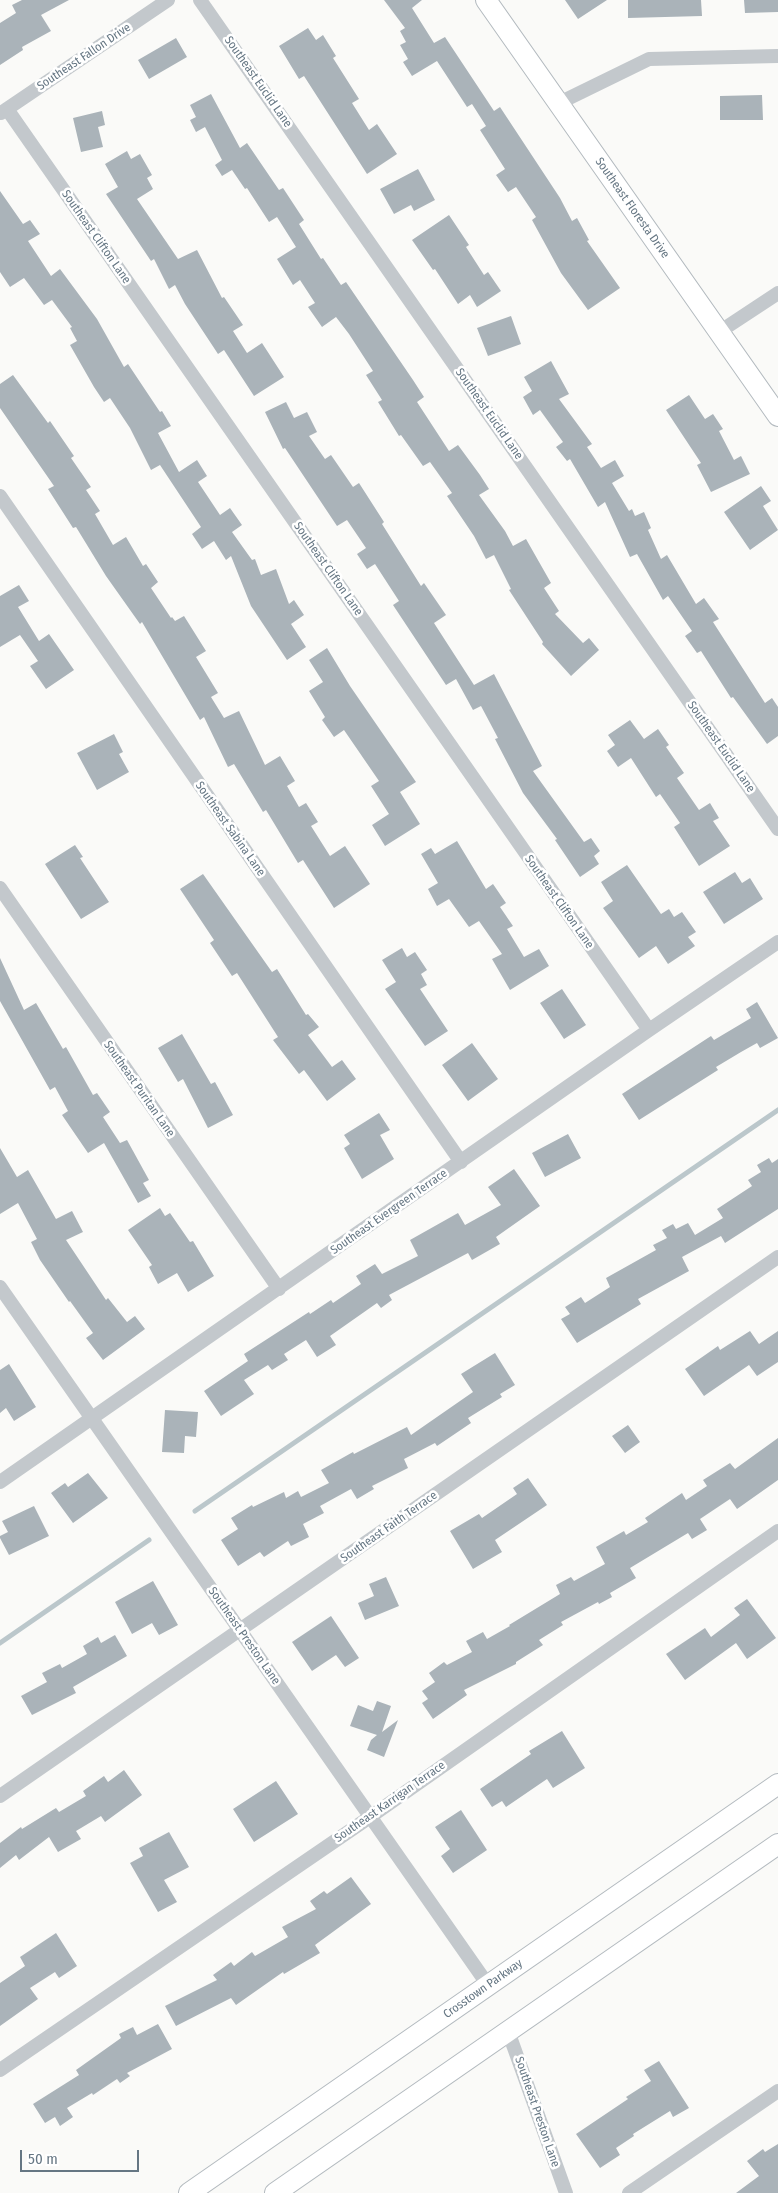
<!DOCTYPE html>
<style>
body{margin:0}
#map{position:relative;width:778px;height:2193px;overflow:hidden;background:#fafaf8;font-family:"Fira Sans Condensed",sans-serif}
canvas{display:block}
.scale{position:absolute;left:20px;top:2150px;width:119px;height:22px;box-sizing:border-box;border:2px solid #657683;border-top:0;padding-left:6px;font-size:15px;line-height:18px;white-space:nowrap;color:#657683;-webkit-text-stroke:4px #fff;paint-order:stroke}
</style>
<div id="map">
<canvas width="778" height="2193"></canvas>
<div class="scale">50 m</div>
</div>
<script>
const ctx = document.querySelector('canvas').getContext('2d');
ctx.lineJoin = 'round';
const poly = rows => new Path2D(rows.map(r => 'M' + r).join(''));
function strokePath(path, color, width, dash) { ctx.strokeStyle = color; ctx.lineWidth = width; ctx.lineCap = dash ? 'butt' : 'round'; ctx.setLineDash(dash || []); ctx.stroke(path); }
function fill(path, color) { ctx.fillStyle = color; ctx.fill(path, 'evenodd'); }
function drawText(font, color, halo, rows, align = 'center') {
  ctx.font = font + ' "Fira Sans Condensed",sans-serif'; ctx.lineWidth = 5; ctx.setLineDash([]); ctx.textBaseline = 'middle'; ctx.strokeStyle = halo; ctx.fillStyle = color; for (const [text, x, y, turn = 0] of rows) {
    ctx.save(); ctx.translate(x, y); ctx.rotate((+turn || 0) * Math.PI / 180); ctx.textAlign = isNaN(turn) ? turn : align; if (halo) ctx.strokeText(text, 0, 0); ctx.fillText(text, 0, 0); ctx.restore();
  }
}
strokePath(poly([
 [195,1511,778,1110],
 [0,1643,149,1540]
]), '#bbc7cb', 5);
fill(poly([
 [22,0,69,0,41,15,51,31,22,47,23,50,0,65,0,23,16,13,12,5],
 [384,0,422,0,412,8,434,43,445,37,494,111,500,107,560,198,572,221,577,218,589,240,587,241,620,288,588,310,561,273,532,220,536,217,516,187,508,192,496,175,505,169,480,130,486,126,472,104,467,107,437,61,412,76,403,62,408,59,400,45,406,42,400,31,405,28],
 [565,0,607,0,578,19],
 [628,0,701,0,702,16,628,18],
 [744,0,778,0,778,12,745,13],
 [308,28,316,40,323,35,336,56,333,58,359,99,352,103,369,130,377,124,397,154,367,174,304,76,299,79,279,46],
 [176,38,187,57,149,79,138,60],
 [211,94,240,148,247,143,279,190,283,188,304,220,299,224,321,259,323,258,341,285,346,282,413,380,424,397,417,402,449,451,458,445,480,475,489,489,479,495,505,531,513,546,526,539,551,583,544,588,559,611,555,614,583,643,589,638,599,650,571,676,542,644,543,642,509,590,511,589,494,555,486,559,474,536,447,496,452,493,430,462,423,466,401,435,399,436,378,402,382,400,366,375,373,371,349,334,336,317,322,327,308,307,315,303,300,280,293,285,277,259,296,247,277,217,269,222,247,188,245,189,232,170,222,176,215,165,222,160,205,127,196,132,190,120,196,117,190,105],
 [762,95,763,120,720,120,720,96],
 [102,111,105,125,98,127,103,147,81,152,73,118],
 [127,151,131,159,140,154,152,175,147,178,153,189,137,199,178,259,197,250,222,298,224,297,243,325,233,331,247,353,262,343,284,377,254,396,224,350,218,354,185,304,175,285,169,289,154,259,151,261,106,194,118,187,105,164],
 [418,169,435,200,414,211,411,205,394,214,380,189],
 [0,191,23,224,30,220,40,234,28,241,51,276,60,269,97,319,124,367,128,364,160,412,162,411,171,426,158,433,179,472,197,460,207,476,198,482,220,515,230,508,242,525,232,532,252,560,255,559,261,575,276,569,289,604,294,600,304,615,291,624,306,647,287,660,251,606,231,556,226,560,214,541,202,549,192,534,201,527,160,465,151,470,130,428,110,398,104,402,94,387,70,345,77,341,70,328,72,327,52,300,44,305,24,278,10,287,0,272],
 [449,215,469,245,466,247,484,275,488,272,501,291,477,307,470,295,458,304,435,269,433,270,412,240],
 [511,316,521,344,488,356,477,328],
 [551,361,569,394,559,399,592,444,587,447,601,468,615,460,624,476,612,483,629,511,632,509,635,516,644,512,651,528,648,530,661,559,667,555,696,604,704,598,719,619,713,622,765,703,772,698,778,707,778,736,767,744,733,697,731,698,701,651,697,653,685,636,692,631,668,596,663,600,637,554,630,557,605,502,598,507,570,459,567,461,556,447,563,442,540,410,533,415,523,397,532,391,524,377],
 [13,375,48,423,50,421,74,456,71,458,91,487,86,490,100,511,95,514,113,545,126,537,143,566,146,564,158,582,151,588,171,618,172,617,175,621,184,616,206,651,196,657,218,693,211,697,224,718,239,711,265,765,280,756,295,781,287,786,299,807,306,803,318,822,311,826,330,856,345,846,370,884,334,908,303,860,298,863,266,810,263,812,234,764,228,767,204,717,200,720,142,622,140,624,106,576,76,527,73,528,48,489,54,486,0,408,0,384],
 [689,395,705,419,713,414,723,429,719,431,734,460,741,456,750,474,711,492,697,465,701,463,666,410],
 [286,402,294,418,307,412,317,432,309,436,325,459,331,455,353,487,359,483,384,522,382,524,421,586,424,583,446,615,434,623,474,685,494,674,542,766,533,771,584,842,591,838,600,851,594,856,599,864,580,877,555,840,557,839,523,793,495,739,498,738,481,706,473,710,456,679,446,685,393,605,399,601,375,564,367,569,357,554,366,548,347,520,337,526,285,448,283,449,265,412],
 [761,486,771,501,763,506,778,530,750,550,724,512],
 [19,585,29,601,18,607,39,641,49,634,74,670,46,689,30,666,38,661,20,635,0,647,0,596],
 [327,648,350,686,416,782,400,792,420,824,385,846,372,825,389,814,371,786,379,781,344,730,334,737,322,720,325,717,309,691,323,682,309,660],
 [630,720,644,739,658,729,669,745,666,747,684,773,677,778,699,810,710,803,719,818,713,821,730,846,699,866,674,827,680,823,660,794,656,797,631,758,618,767,607,751,615,745,608,735],
 [114,734,123,752,119,754,129,772,97,790,77,753],
 [457,841,486,889,493,884,506,903,500,907,513,926,507,929,524,957,539,949,549,966,510,990,492,959,502,954,479,921,469,927,449,899,437,906,428,889,438,883,421,854,431,848,435,854],
 [75,845,83,857,80,858,109,902,81,919,45,864],
 [627,865,661,914,669,909,674,917,682,912,696,932,688,937,695,946,668,964,656,946,639,958,603,908,613,901,601,882],
 [735,872,742,883,750,878,763,899,724,924,703,892],
 [203,874,272,972,277,969,306,1015,308,1014,319,1027,308,1035,332,1067,342,1060,356,1079,327,1101,304,1070,299,1074,273,1040,278,1037,237,973,232,976,210,943,214,940,180,889],
 [402,948,407,957,415,952,427,970,421,974,427,985,420,989,448,1031,425,1046,385,989,396,982,382,960],
 [0,958,24,1010,36,1003,63,1049,66,1047,93,1095,97,1093,110,1112,103,1117,120,1143,127,1140,149,1180,143,1183,151,1196,138,1203,104,1143,88,1153,62,1115,68,1111,55,1087,50,1090,0,1001],
 [562,989,586,1025,564,1039,540,1003],
 [757,1002,778,1038,760,1048,757,1043,741,1052,716,1067,718,1070,639,1120,622,1094,711,1036,714,1040,751,1018,746,1009],
 [182,1034,211,1084,215,1082,233,1115,208,1128,183,1079,178,1082,158,1048],
 [472,1043,498,1079,468,1101,442,1065],
 [379,1113,390,1130,380,1135,394,1159,362,1179,344,1148,350,1144,344,1135],
 [568,1134,581,1158,545,1177,532,1153],
 [0,1148,17,1177,28,1170,56,1219,72,1211,83,1232,66,1240,106,1300,108,1298,127,1322,135,1316,145,1329,103,1360,86,1338,93,1333,70,1301,69,1302,40,1260,31,1242,37,1239,18,1203,0,1214],
 [769,1158,772,1163,778,1159,778,1209,725,1243,721,1236,682,1257,689,1271,638,1299,641,1304,577,1343,561,1319,570,1314,565,1307,581,1297,585,1303,610,1287,606,1278,656,1250,653,1245,667,1238,662,1230,673,1224,676,1229,688,1223,695,1235,723,1218,717,1209,752,1186,748,1180,761,1172,757,1165],
 [514,1169,540,1206,496,1237,500,1244,472,1260,468,1253,389,1295,392,1300,381,1308,377,1303,330,1336,336,1345,317,1357,306,1340,284,1354,288,1360,272,1370,268,1365,244,1380,254,1394,221,1416,204,1391,248,1361,244,1354,309,1312,310,1314,331,1300,333,1303,361,1284,356,1276,375,1264,382,1274,418,1256,410,1240,458,1213,465,1225,501,1205,488,1187],
 [160,1208,165,1216,170,1213,190,1242,193,1241,214,1276,188,1292,177,1273,158,1284,149,1267,152,1265,128,1230],
 [750,1331,759,1344,778,1331,778,1362,757,1376,749,1365,704,1396,685,1369,718,1346,720,1350],
 [495,1353,515,1385,500,1394,502,1397,468,1418,471,1423,437,1446,435,1443,404,1459,408,1468,372,1486,374,1489,357,1499,351,1489,320,1506,324,1513,303,1524,309,1537,291,1546,288,1541,264,1557,260,1552,238,1566,221,1540,238,1529,231,1518,252,1505,253,1507,284,1492,286,1498,298,1491,301,1497,329,1483,321,1470,353,1452,354,1454,407,1427,411,1435,473,1392,461,1374],
 [9,1364,36,1407,14,1421,6,1408,0,1413,0,1370],
 [165,1410,198,1412,196,1437,185,1436,184,1453,162,1452],
 [628,1425,640,1442,625,1453,612,1436],
 [778,1438,778,1480,737,1509,730,1499,700,1519,707,1530,692,1539,688,1533,630,1568,636,1578,610,1593,612,1597,599,1604,598,1602,561,1622,563,1625,539,1640,543,1645,516,1662,516,1664,464,1690,467,1695,433,1719,422,1703,428,1699,422,1691,435,1682,429,1673,444,1662,447,1665,472,1652,466,1641,483,1632,487,1639,510,1626,509,1625,560,1594,556,1585,571,1577,574,1581,605,1564,596,1547,624,1531,626,1535,648,1522,645,1518,682,1493,686,1500,707,1486,703,1480,730,1463,735,1469],
 [88,1473,108,1498,73,1523,51,1493,65,1483,68,1487],
 [528,1478,547,1505,495,1540,502,1552,473,1569,450,1531,479,1514,482,1518,517,1494,513,1488],
 [34,1506,49,1536,9,1555,0,1538,0,1536,8,1532,2,1521],
 [386,1577,399,1606,365,1620,358,1603,374,1596,369,1584],
 [153,1581,178,1625,159,1635,152,1623,132,1634,115,1602],
 [747,1599,776,1638,747,1659,736,1643,685,1680,666,1654,705,1628,711,1637,740,1615,734,1608],
 [331,1616,359,1658,345,1667,336,1655,312,1671,292,1642],
 [115,1635,127,1656,73,1687,76,1693,32,1715,21,1696,47,1682,42,1673,60,1664,62,1668,87,1654,83,1646,98,1637,101,1643],
 [377,1701,391,1706,382,1732,398,1720,384,1757,367,1750,371,1740,377,1735,350,1726,358,1705,373,1711],
 [562,1731,585,1768,553,1788,547,1779,506,1807,502,1801,492,1807,480,1789,531,1754,529,1751],
 [124,1770,142,1795,105,1822,101,1816,76,1831,81,1839,58,1852,49,1837,19,1860,16,1855,0,1868,0,1843,21,1827,22,1829,56,1808,59,1812,86,1796,83,1791,104,1776,108,1782],
 [276,1781,298,1814,254,1842,233,1809],
 [461,1810,487,1850,453,1873,441,1856,450,1849,435,1827],
 [169,1832,189,1867,164,1880,177,1902,158,1912,130,1863,143,1856,139,1848],
 [351,1877,371,1904,315,1945,320,1953,284,1974,283,1972,236,2005,231,1998,176,2026,165,2006,217,1980,213,1975,231,1962,234,1966,252,1952,255,1956,288,1937,282,1927,316,1909,310,1901,324,1891,327,1894],
 [56,1933,77,1966,59,1978,55,1972,30,1988,38,1999,0,2026,0,1983,25,1966,20,1957],
 [158,2024,172,2049,127,2073,130,2076,120,2083,117,2079,93,2095,92,2093,67,2108,73,2117,60,2126,55,2117,45,2123,33,2104,79,2075,76,2070,121,2038,119,2034,133,2027,137,2035],
 [659,2061,689,2108,673,2117,670,2111,633,2134,634,2136,616,2148,620,2155,600,2168,576,2134,628,2099,626,2097,651,2081,644,2070],
 [778,2144,778,2193,736,2193,759,2176,747,2161,763,2149,765,2152]
]), '#aab3b9');
const secondary = poly([
 [486,0,778,416],
 [189,2193,778,1784],
 [275,2193,778,1844]
]);
strokePath(secondary, '#b3babf', 22);
strokePath(poly([
 [200,0,778,829],
 [559,103,649,59,778,56],
 [7,109,649,1030],
 [1,113,168,0],
 [719,332,778,293],
 [0,496,461,1162],
 [0,888,279,1289],
 [0,1287,488,1985],
 [0,1482,649,1030,778,942],
 [0,1796,778,1257],
 [508,2031,566,2193],
 [0,2070,370,1817,778,1531],
 [629,2193,778,2091]
]), '#c3c8cc', 14);
strokePath(secondary, '#fff', 20);
drawText('12px', '#657683', '#fff', [
 ["Southeast Fallon Drive",84,57,-34],
 ["Southeast Euclid Lane",258,82,55],
 ["Southeast Floresta Drive",632,208,55],
 ["Southeast Clifton Lane",96,237,55],
 ["Southeast Euclid Lane",489,414,55],
 ["Southeast Clifton Lane",328,569,55],
 ["Southeast Euclid Lane",721,747,55],
 ["Southeast Sabina Lane",230,829,55],
 ["Southeast Clifton Lane",559,902,55],
 ["Southeast Puritan Lane",139,1089,55],
 ["Southeast Evergreen Terrace",389,1212,-35],
 ["Southeast Faith Terrace",389,1527,-35],
 ["Southeast Preston Lane",244,1636,55],
 ["Southeast Karrigan Terrace",390,1802,-35],
 ["Crosstown Parkway",483,1989,-35],
 ["Southeast Preston Lane",537,2112,71]
]);
</script>
